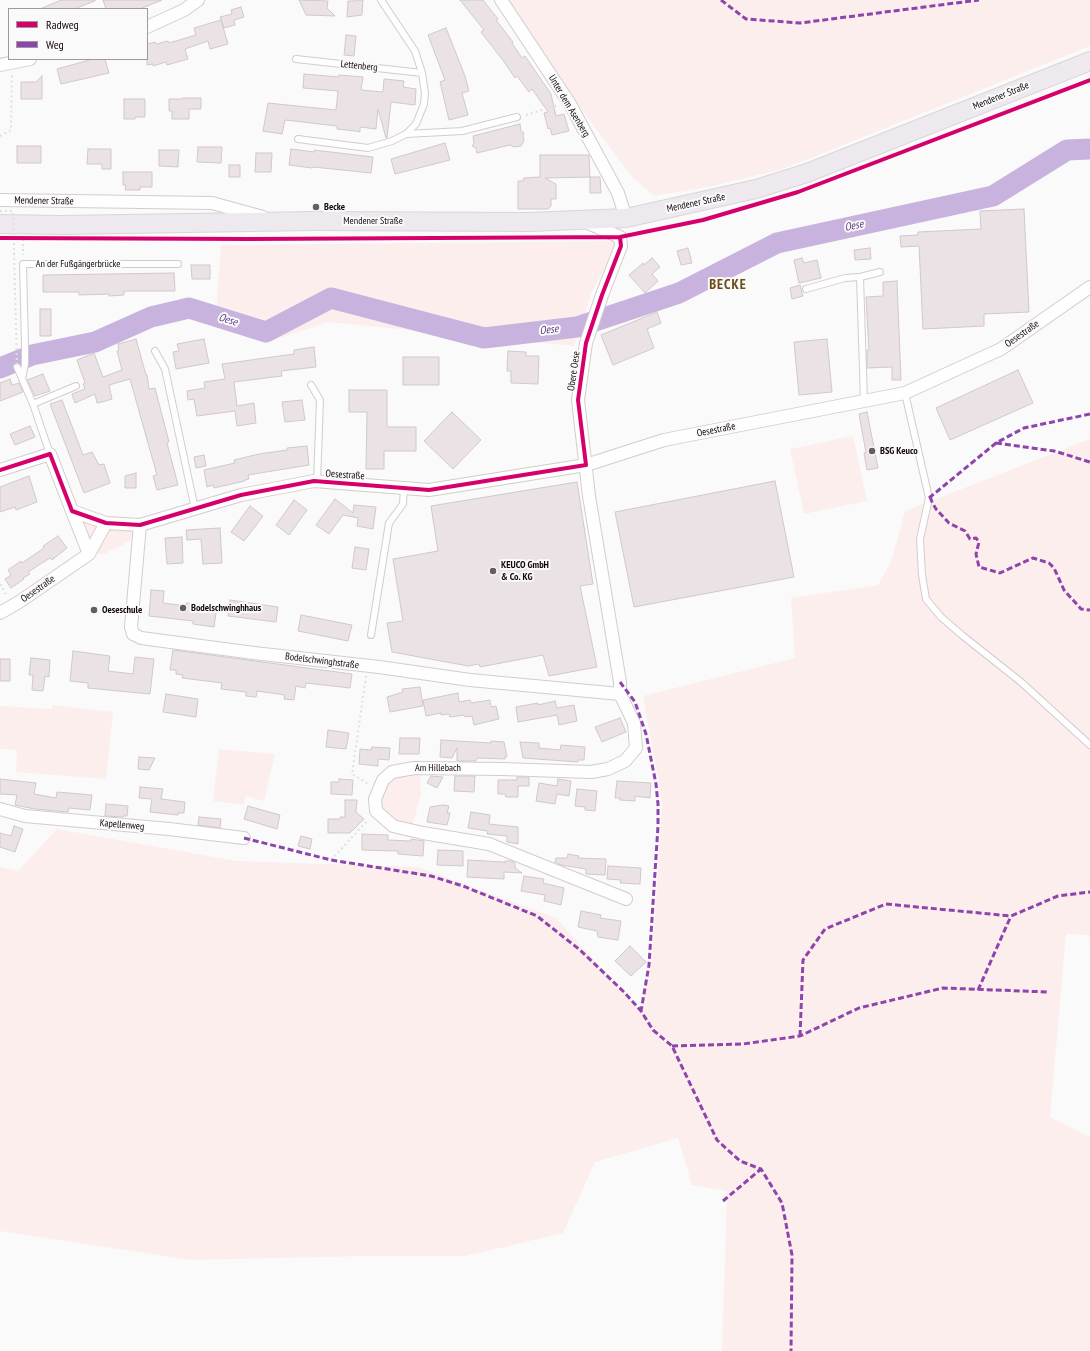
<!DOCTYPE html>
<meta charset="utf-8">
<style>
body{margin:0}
#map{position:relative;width:1090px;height:1351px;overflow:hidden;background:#fafafa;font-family:"PT Sans Narrow",sans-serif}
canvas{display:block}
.legend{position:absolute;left:8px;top:8px;width:140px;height:52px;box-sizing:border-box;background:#fafafa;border:1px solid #9e999c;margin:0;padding:5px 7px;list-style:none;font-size:12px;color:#14080f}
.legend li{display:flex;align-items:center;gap:8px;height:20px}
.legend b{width:20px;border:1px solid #9e999c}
</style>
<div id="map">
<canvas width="1090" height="1351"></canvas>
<ul class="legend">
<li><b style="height:5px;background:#d6006c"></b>Radweg</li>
<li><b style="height:5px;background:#8e44ad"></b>Weg</li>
</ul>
</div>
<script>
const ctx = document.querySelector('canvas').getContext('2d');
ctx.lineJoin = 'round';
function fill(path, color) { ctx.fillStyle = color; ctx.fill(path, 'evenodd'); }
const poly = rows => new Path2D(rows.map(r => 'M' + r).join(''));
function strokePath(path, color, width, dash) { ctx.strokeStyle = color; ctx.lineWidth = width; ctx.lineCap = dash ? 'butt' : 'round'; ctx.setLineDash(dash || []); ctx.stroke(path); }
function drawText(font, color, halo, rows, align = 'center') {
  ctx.font = font + ' "PT Sans Narrow",sans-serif'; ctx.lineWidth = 4; ctx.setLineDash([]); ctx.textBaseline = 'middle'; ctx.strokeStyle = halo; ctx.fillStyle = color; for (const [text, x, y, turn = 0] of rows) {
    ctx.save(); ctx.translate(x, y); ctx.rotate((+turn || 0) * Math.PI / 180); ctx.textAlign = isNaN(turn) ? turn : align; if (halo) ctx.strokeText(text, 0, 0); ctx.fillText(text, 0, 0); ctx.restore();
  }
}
fill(poly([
 [500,0,1090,0,1090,46,783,169,713,186,654,196,632,177],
 [616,241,616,249,592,291,574,346,328,322,273,340,215,326,221,245],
 [853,436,867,501,804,514,790,449],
 [1090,439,1090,935,1066,934,1050,1117,1090,1137,1090,1351,722,1351,727,1191,692,1185,678,1138,595,1162,563,1233,466,1256,365,1256,191,1260,0,1231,0,867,18,871,57,829,236,861,418,867,556,918,641,1011,652,959,662,805,659,784,643,696,795,658,791,598,878,585,891,562,905,511],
 [76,516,133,527,132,540,104,554,97,554,90,548],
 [52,705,113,712,106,779,16,772,17,750,0,749,0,706,52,709],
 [219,749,275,754,264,801,245,796,244,805,213,801],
 [420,771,421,794,412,827,396,824,379,810,382,785,393,775]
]), '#fceeed');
strokePath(poly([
 [0,368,32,355,95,342,151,317,189,308,266,332,331,298,484,338,577,327,679,293,777,243,993,196,1067,150,1090,149]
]), '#c8b3de', 21);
const building = poly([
 [61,0,95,0,95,1,74,9,40,9,61,0],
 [103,0,162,0,140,9,106,9,103,0],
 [299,0,328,1,327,8,335,16,306,15,299,0],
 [356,0,363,0,362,15,347,17,348,1,354,1,356,0],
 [460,0,483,0,498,19,496,20,513,42,512,43,522,58,525,56,551,94,556,116,564,114,569,131,552,135,550,128,548,129,544,113,548,112,532,89,529,92,517,76,515,78,505,63,481,32,484,30,460,0],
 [241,7,244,17,234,20,235,25,224,28,220,17,232,14,231,10,241,7],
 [221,20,228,44,210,49,208,41,185,49,188,59,167,65,166,62,153,66,153,64,147,65,147,44,155,42,156,44,168,41,169,43,196,35,194,28,221,20],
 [446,28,465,76,469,91,462,93,468,115,449,120,440,82,445,80,428,35,446,28],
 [346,35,356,36,354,56,344,55,346,35],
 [93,59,105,59,109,73,61,84,57,69,93,59],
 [304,74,339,77,339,75,363,77,361,90,383,92,384,79,404,81,403,87,416,89,415,105,391,102,387,138,386,138,378,109,376,129,360,127,360,132,355,131,337,129,337,126,285,120,282,134,263,131,268,103,336,110,338,91,303,88,304,74],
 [42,76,42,99,21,99,21,82,36,82,42,76],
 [183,98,201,98,201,109,189,109,189,119,172,119,172,111,169,111,169,99,183,99,183,98],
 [124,99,145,99,145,117,135,117,135,119,124,119,124,99],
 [520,124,521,131,524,133,523,136,524,141,521,146,514,147,510,145,477,153,476,148,472,146,474,143,473,136,520,124],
 [445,143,450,160,395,174,391,159,445,143],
 [17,146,41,146,41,163,17,163,17,146],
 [198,147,222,147,221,163,197,162,198,147],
 [88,149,111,149,111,169,102,169,102,164,87,164,88,149],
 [291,149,314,152,314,150,373,157,371,173,313,167,312,168,289,165,291,149],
 [159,150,179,150,178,167,159,166,159,150],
 [256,153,272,153,271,172,255,172,256,153],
 [540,155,589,155,590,177,545,178,556,184,556,199,551,199,551,206,548,209,518,209,518,181,523,181,524,178,540,177,540,155],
 [229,165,240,165,240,177,229,177,229,165],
 [123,172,152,172,152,187,140,187,140,190,125,190,126,185,123,185,123,172],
 [590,177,600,177,601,193,590,193,590,177],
 [1024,209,1029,312,984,314,984,326,923,329,919,246,901,247,900,236,918,235,918,232,981,229,980,211,1024,209],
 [688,248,692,263,681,265,677,251,688,248],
 [870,248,871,259,855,260,854,250,870,248],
 [652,258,660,267,652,274,658,281,645,293,629,275,643,263,644,265,652,258],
 [802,258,804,263,817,260,821,278,799,283,794,260,802,258],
 [191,265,210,265,210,279,192,279,191,265],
 [174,273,175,291,124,291,124,295,109,296,109,294,79,295,79,292,43,292,43,275,174,273],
 [897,281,901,380,892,380,892,367,867,368,867,350,869,350,866,297,883,296,883,282,897,281],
 [800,285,803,296,792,299,790,288,800,285],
 [40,309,51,309,51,336,40,336,40,309],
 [657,312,661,323,647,329,654,348,613,365,601,335,657,312],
 [136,339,146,375,147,375,149,389,155,388,169,442,167,443,178,485,157,490,153,476,157,475,130,379,109,385,112,399,102,402,97,403,95,394,75,403,72,394,85,389,83,384,85,383,77,360,94,353,103,377,122,370,117,351,119,350,118,344,136,339],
 [204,339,209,363,176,369,173,352,179,351,177,344,204,339],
 [827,339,832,392,799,395,794,342,827,339],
 [314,347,316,367,281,371,282,376,234,382,237,406,254,403,256,423,237,426,235,411,197,416,194,399,188,400,187,391,205,388,204,382,225,379,222,364,294,354,294,350,314,347],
 [508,351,526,352,526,356,539,356,538,384,511,383,511,371,507,371,508,351],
 [403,357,439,357,439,385,403,385,403,357],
 [1018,370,1033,403,950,440,936,408,1018,370],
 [43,374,50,391,35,396,27,380,43,374],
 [10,379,12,385,19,383,23,392,0,401,0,383,10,379],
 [349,390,387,390,387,427,416,427,416,451,384,451,384,469,366,469,367,412,349,412,349,390],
 [62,400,83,455,92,452,99,465,104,464,110,483,84,493,50,404,62,400],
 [302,400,305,420,285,422,282,402,302,400],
 [452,412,481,440,453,469,424,441,452,412],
 [867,412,878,468,867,470,864,453,866,453,859,414,867,412],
 [30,426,35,437,15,445,10,434,30,426],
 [307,446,309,465,248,475,249,479,245,480,245,481,214,488,213,485,207,487,204,470,235,463,234,460,259,454,287,450,287,448,307,446],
 [204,455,206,466,196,468,194,457,204,455],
 [136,473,136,488,125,488,125,476,136,473],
 [29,476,37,502,16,510,15,507,0,512,0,487,29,476],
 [775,481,794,577,634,607,615,512,775,481],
 [577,482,593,584,580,586,597,667,549,676,543,655,480,667,479,664,468,666,392,652,387,623,403,621,393,559,438,551,431,506,577,482],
 [335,499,353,513,354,505,376,507,373,529,357,526,358,518,343,515,329,534,316,525,335,499],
 [294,500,307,510,289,535,276,525,294,500],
 [250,506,263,516,244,541,231,532,250,506],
 [220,528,222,563,203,564,201,539,187,540,186,530,220,528],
 [58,536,67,548,52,560,50,558,28,572,30,574,23,578,24,579,11,588,5,579,11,575,8,570,21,561,22,563,44,548,43,546,58,536],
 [182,537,183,563,167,564,165,538,182,537],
 [355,547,369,549,366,570,352,568,355,547],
 [151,590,164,591,163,603,186,606,186,603,217,606,214,627,193,624,193,621,149,616,151,590],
 [230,600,278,607,276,622,228,616,230,600],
 [301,615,352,625,348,641,298,631,301,615],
 [173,650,352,674,350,688,306,683,305,688,296,686,294,700,284,699,285,695,257,691,256,697,246,696,246,692,221,689,222,683,182,678,183,675,176,674,176,670,170,670,173,650],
 [73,651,110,656,108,671,133,674,135,657,154,659,150,694,88,688,88,683,70,681,73,651],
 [31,658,50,660,49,677,45,676,43,691,32,690,33,675,29,675,31,658],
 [0,659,10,659,10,681,0,681,0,659],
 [420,687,423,706,390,712,387,697,403,692,402,689,420,687],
 [458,693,459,702,470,700,471,703,490,700,491,707,496,706,499,719,474,725,472,716,465,717,464,715,450,717,449,714,441,715,441,713,426,716,423,700,458,693],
 [166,694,198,699,196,717,163,712,166,694],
 [555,701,557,708,574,705,577,721,559,725,557,715,518,722,516,707,538,703,538,705,555,701],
 [620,718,626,732,602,742,595,727,620,718],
 [328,730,349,733,346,749,326,747,328,730],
 [400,738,420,738,419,754,399,754,400,738],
 [441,740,491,743,491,741,504,742,507,757,505,756,505,759,477,758,476,761,457,761,457,748,452,758,440,757,441,740],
 [520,742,539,743,539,748,560,750,561,745,585,747,584,760,578,760,578,762,523,758,520,742],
 [372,747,390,748,389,760,378,759,378,766,359,764,360,749,371,750,372,747],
 [139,757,155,758,149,770,138,769,139,757],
 [431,776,443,777,437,788,427,783,431,776],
 [455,776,475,776,474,792,454,791,455,776],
 [517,777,529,777,529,786,518,786,518,797,506,797,505,794,498,794,498,780,517,780,517,777],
 [0,779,36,783,34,794,56,798,57,792,92,795,90,810,69,808,68,812,35,809,15,805,17,795,0,794,0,779],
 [339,779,353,780,352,795,331,794,331,782,339,782,339,779],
 [558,779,571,781,569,796,557,794,555,804,536,801,539,783,557,786,558,779],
 [617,781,651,783,650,798,635,796,635,801,620,800,620,798,615,798,617,781],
 [140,787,163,789,161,799,185,802,184,813,178,813,178,815,150,812,152,799,139,798,140,787],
 [577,789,597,791,595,811,585,810,585,807,575,806,577,789],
 [345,800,357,800,356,812,364,819,350,833,328,833,328,819,340,819,340,817,345,817,345,800],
 [106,804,128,806,127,816,123,816,123,817,105,816,106,804],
 [443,805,449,806,447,813,450,813,447,825,427,822,430,807,443,805],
 [248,806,280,815,277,829,244,819,248,806],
 [471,812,490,815,489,824,518,827,518,844,507,842,507,836,487,834,488,831,468,828,471,812],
 [199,817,221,819,220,828,198,825,199,817],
 [14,826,23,829,15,852,0,847,0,833,11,836,14,826],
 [362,834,388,835,388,840,411,841,411,839,424,841,423,856,398,854,398,851,362,850,362,834],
 [301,836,312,839,310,849,298,846,301,836],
 [438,850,463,851,463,866,437,865,438,850],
 [568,854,579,856,578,858,606,859,605,875,586,874,586,869,561,865,555,862,556,858,567,858,568,854],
 [468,860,503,862,505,863,505,861,511,861,515,863,515,868,522,873,504,872,504,879,467,877,468,860],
 [608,866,641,868,640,884,620,883,621,880,607,879,608,866],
 [524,876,544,879,543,883,564,888,561,905,544,901,545,895,521,891,524,876],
 [581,911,601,915,600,918,621,921,618,940,598,937,597,931,578,927,581,911],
 [630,946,646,962,631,976,615,961,630,946]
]);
fill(building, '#eae2e4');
strokePath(building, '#d0c8ca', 1);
const lane = poly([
 [296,59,422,73],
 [406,134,462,131,517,117],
 [298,139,368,148,392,141,406,134,416,124,424,104,425,93,422,73,415,51,381,0],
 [806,289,845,278,860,277],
 [155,351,165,369,195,509],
 [17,367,33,404,50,454],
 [22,379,25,364,25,345,23,264,178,264],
 [311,385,320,400,317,482],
 [905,393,929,498,920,539,922,575,926,599,941,617,963,636,1021,682,1090,745],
 [864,401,860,277,880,272],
 [33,404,76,386],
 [371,635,389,523,403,504,404,488]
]);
const street = poly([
 [501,0,570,104,618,193,626,218],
 [147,27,184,10,198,0],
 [0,65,30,59],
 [0,200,212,203,263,217],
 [586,222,620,237,621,246,602,295,586,343,578,400,589,496,620,682,620,694,634,723,636,748,625,761,608,769,591,772,502,769,414,768,392,772,383,780,375,799,376,811,393,826,423,833,489,844,626,899],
 [0,470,50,454,72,511,106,523,140,525,241,495,314,481,429,490,586,465,664,440,905,393,1001,349,1090,287],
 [72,511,89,554],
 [140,525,131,627,133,634,141,638,254,653,379,667,470,680,620,694],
 [0,613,19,602,89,554,106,523],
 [0,809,25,816,169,829,244,838]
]);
const primary = poly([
 [0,224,60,225,314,221,530,222,626,218,756,189,807,173,1090,61]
]);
strokePath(lane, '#d2ccd0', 8);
strokePath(street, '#d2ccd0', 14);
strokePath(primary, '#d8d6d7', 20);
strokePath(poly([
 [526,115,558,105],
 [0,136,11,130,12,74],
 [23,239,23,255],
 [0,584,7,596],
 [366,676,352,774,368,784],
 [331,860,368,820]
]), '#e1e0e1', 2, [2, 3]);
strokePath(lane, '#fefefe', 6);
strokePath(street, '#fefefe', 12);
strokePath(primary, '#ede9ee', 18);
strokePath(poly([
 [0,211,13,211,17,367]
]), '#e1e0e1', 2, [2, 3]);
strokePath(poly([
 [721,0,746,19,800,23,979,0],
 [996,443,1054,451,1090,462],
 [930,497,932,502,936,509,949,523,965,531,970,539,976,538,979,542,976,554,979,567,1000,573,1033,558,1049,563,1054,568,1064,590,1081,609,1090,610],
 [929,498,996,443,1024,428,1090,414],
 [620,682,635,702,646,734,656,784,658,804,658,826,649,965,641,1011],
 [244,838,331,860,431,876,463,886,537,916,580,950,625,993,641,1011,653,1030,672,1046,717,1140,740,1161,761,1169,782,1203,792,1255,791,1351],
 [978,990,1011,916],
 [800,1036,803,960,825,929,886,904,1011,916,1058,896,1090,892],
 [672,1046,743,1044,800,1036,859,1008,943,988,1048,992],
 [723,1201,761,1169]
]), '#8e44ad', 3, [6, 3]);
strokePath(poly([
 [0,238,250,239,620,237,703,220,798,192,1090,80],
 [0,470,50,454,72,511,106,523,140,525,241,495,314,481,429,490,586,465,578,400,586,343,602,295,621,246,620,237]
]), '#d6006c', 4);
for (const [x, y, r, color] of [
 [316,207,4,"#645d61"],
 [872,451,4,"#645d61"],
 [493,571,4,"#645d61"],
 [183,608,4,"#645d61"],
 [94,610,4,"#645d61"]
]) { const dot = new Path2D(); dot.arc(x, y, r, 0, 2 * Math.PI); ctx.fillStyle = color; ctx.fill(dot); strokePath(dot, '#fafafa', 1.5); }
drawText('10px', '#14080f', '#fafafa', [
 ["Lettenberg",359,66,6],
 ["Mendener Straße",1001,96,-22],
 ["Unter dem Asenberg",569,106,59],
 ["Mendener Straße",44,201,1],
 ["Mendener Straße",696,203,-12],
 ["Mendener Straße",373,221],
 ["An der Fußgängerbrücke",78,264],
 ["Oesestraße",1022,334,-35],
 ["Obere Oese",574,371,-82],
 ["Oesestraße",716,430,-11],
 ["Oesestraße",345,475,4],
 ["Oesestraße",38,589,-35],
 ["Bodelschwinghstraße",322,661,7],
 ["Am Hillebach",438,768],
 ["Kapellenweg",122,825,5]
]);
drawText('bold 10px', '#14080f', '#fafafa', [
 ["Becke",324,207],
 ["BSG Keuco",880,451],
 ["KEUCO GmbH",501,565],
 ["& Co. KG",501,577],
 ["Bodelschwinghhaus",191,608],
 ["Oeseschule",102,610]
], 'left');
drawText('italic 11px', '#5f3981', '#fafafa', [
 ["Oese",854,226,-12],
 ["Oese",228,320,17],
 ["Oese",549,330,-7]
]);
ctx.letterSpacing = '1px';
drawText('bold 14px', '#694b14', '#fafafa', [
 ["BECKE",728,285]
]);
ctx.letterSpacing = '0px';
</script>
